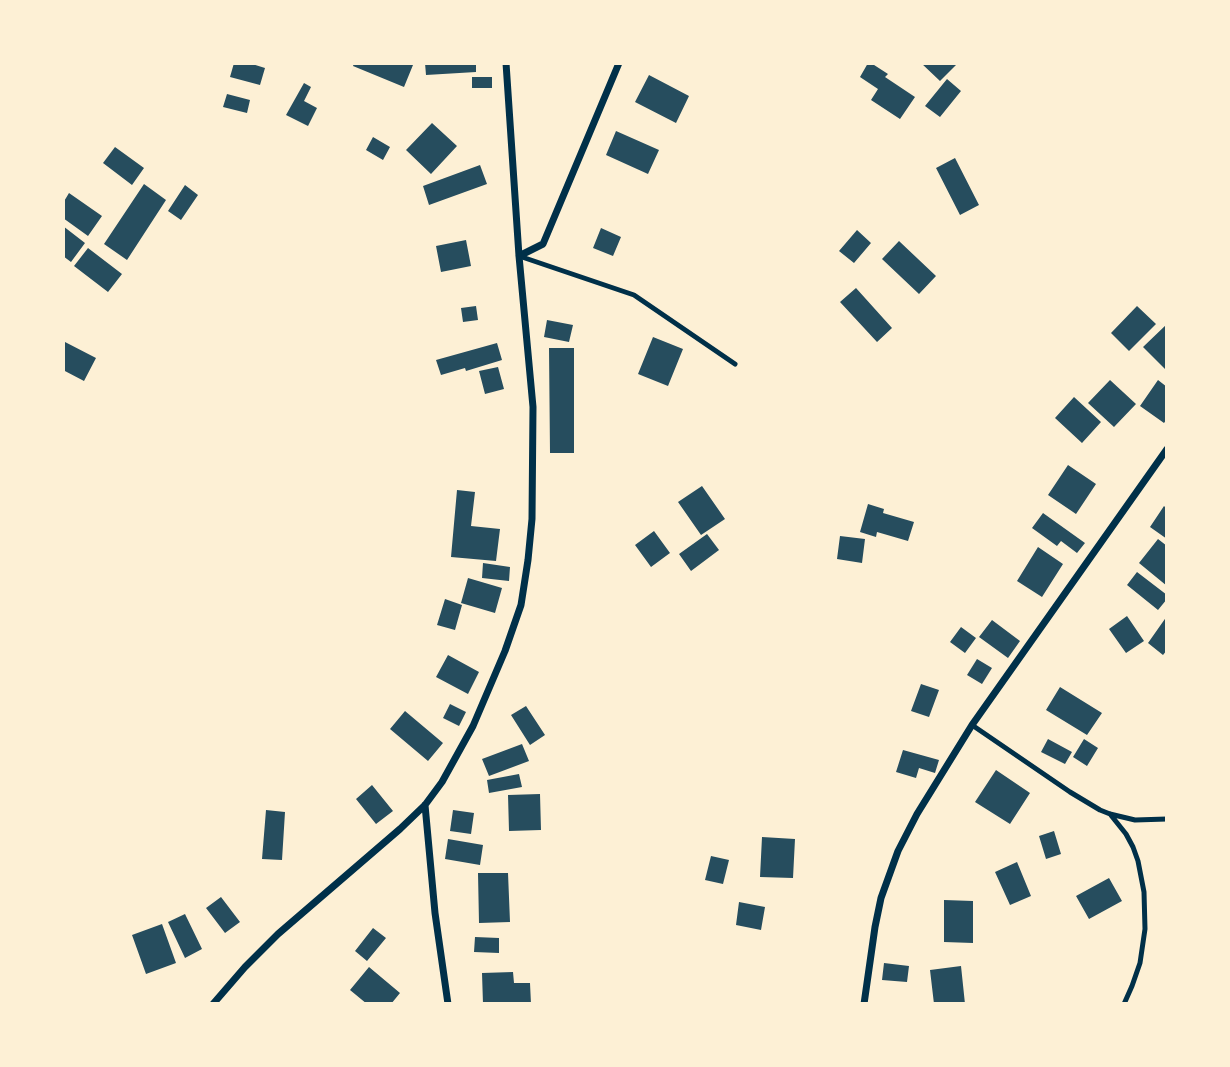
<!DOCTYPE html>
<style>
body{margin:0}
#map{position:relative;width:1230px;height:1067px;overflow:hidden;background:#fdf0d5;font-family:"Crimson Pro",serif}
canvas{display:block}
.frame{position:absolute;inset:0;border:65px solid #fdf0d5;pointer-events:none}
</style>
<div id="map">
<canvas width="1230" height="1067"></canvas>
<div class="frame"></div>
</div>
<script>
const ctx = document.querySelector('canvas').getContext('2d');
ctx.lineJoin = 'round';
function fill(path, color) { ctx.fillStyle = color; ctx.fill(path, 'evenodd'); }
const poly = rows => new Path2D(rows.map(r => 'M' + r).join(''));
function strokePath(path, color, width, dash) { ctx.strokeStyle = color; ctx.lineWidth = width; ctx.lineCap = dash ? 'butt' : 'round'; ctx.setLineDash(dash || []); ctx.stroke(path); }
fill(poly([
 [234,63,249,63,265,68,260,85,230,77],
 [354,63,408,63,413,65,404,87,353,66],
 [425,63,476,63,476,72,426,75],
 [868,63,871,63,888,74,885,77,915,97,900,119,871,100,878,89,860,77],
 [921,63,958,63,940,81],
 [649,75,689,96,676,123,635,102],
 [472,77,492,77,492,88,472,88],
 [947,79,961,91,940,117,925,106],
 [304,83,311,87,304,101,317,108,308,126,286,115],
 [227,94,250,100,247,113,223,107],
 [432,123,457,146,431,174,406,150],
 [616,131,659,150,648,174,606,155],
 [373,137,390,147,383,160,366,150],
 [115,147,144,168,132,185,103,163],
 [955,158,979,205,960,215,936,168],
 [480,165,487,184,429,205,423,186],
 [144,184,166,200,127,260,104,244],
 [185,185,198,195,181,220,168,211],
 [69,193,102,216,88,236,63,218,63,203],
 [63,226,85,243,71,262,63,256],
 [601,228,621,237,613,256,593,248],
 [857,230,871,243,854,263,839,251],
 [466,240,471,266,441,272,436,246],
 [899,241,936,276,919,294,882,259],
 [88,248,122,274,108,292,74,266],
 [856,288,892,328,877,342,840,302],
 [476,306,478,320,463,322,461,308],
 [1137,306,1156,324,1129,351,1111,333],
 [547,320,573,325,569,342,544,337],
 [1167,324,1167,371,1143,347],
 [653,337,683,349,668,386,638,374],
 [65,342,96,358,84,381,63,370,63,346],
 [497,343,502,360,466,371,465,368,441,375,436,360],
 [549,348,574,348,574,453,550,453],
 [498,367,504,389,485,394,479,371],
 [1110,380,1136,404,1114,427,1088,403],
 [1158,380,1167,387,1167,419,1164,423,1140,406],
 [1074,397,1101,422,1082,443,1055,418],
 [1068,465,1096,484,1076,514,1048,495],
 [702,486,725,519,701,535,678,502],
 [457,490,475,492,471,526,500,529,496,561,451,557],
 [868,504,884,509,883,513,914,522,908,541,877,532,876,537,860,532],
 [1164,506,1167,509,1167,539,1150,527],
 [1043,513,1085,543,1077,553,1061,541,1057,546,1032,528],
 [654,531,670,553,651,567,635,545],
 [707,534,719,550,691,571,679,554],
 [840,536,865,539,862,563,837,559],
 [1158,539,1167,546,1167,586,1139,563],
 [1038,547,1063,564,1042,597,1017,581],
 [483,563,510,567,509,581,482,578],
 [1137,572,1167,595,1167,599,1158,610,1127,585],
 [468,578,502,588,495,613,461,603],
 [445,599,462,605,455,630,437,625],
 [1127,616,1144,641,1126,653,1109,629],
 [1167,616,1167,650,1163,655,1148,643],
 [992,620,1020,641,1008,658,979,637],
 [961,627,976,638,965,653,950,642],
 [448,655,479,672,468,694,436,677],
 [977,659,992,668,982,684,967,675],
 [921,684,939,690,929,717,911,711],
 [1060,687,1102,713,1087,735,1046,710],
 [450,704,466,712,459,726,443,718],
 [526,706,545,735,530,745,511,715],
 [405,711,443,743,428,761,390,729],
 [1048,739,1072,752,1065,764,1041,752],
 [1084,739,1098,748,1087,766,1073,757],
 [522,744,529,761,489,776,482,759],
 [903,750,939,760,935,773,919,768,916,778,896,772],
 [996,770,1030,793,1010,824,975,802],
 [519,774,522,787,489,793,487,780],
 [372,785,393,811,376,824,356,799],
 [540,794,541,830,509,831,508,795],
 [266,810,285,812,282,860,262,859],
 [453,810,474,813,471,834,450,831],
 [1054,831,1061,854,1046,859,1039,836],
 [762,837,795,839,793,878,760,877],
 [448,839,483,845,480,865,445,859],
 [711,856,729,860,723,884,705,880],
 [1017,862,1031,896,1010,905,995,872],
 [478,873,508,873,510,922,479,923],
 [1109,878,1122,901,1089,919,1076,896],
 [221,897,240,922,225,933,206,908],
 [944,900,973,901,973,943,944,942],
 [739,902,765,907,761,930,736,925],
 [185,914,202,949,185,958,168,922],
 [162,924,176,963,146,974,132,935],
 [373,928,386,938,367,961,355,951],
 [475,937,499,938,499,953,474,952],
 [884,963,909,966,907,982,882,980],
 [961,966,965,1004,934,1004,930,970],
 [369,967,400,993,391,1004,367,1004,350,990],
 [513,972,514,983,530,983,531,1004,483,1004,482,973]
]), '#264d5e');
strokePath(poly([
 [519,256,634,295,735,364],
 [972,725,1070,792,1100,810,1110,814,1135,820,1167,819],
 [1110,814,1126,834,1133,847,1138,861,1144,892,1145,929,1140,963,1132,986,1124,1004]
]), '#003049', 5);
strokePath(poly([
 [519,256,543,244,619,63],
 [425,805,435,913,448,1004],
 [213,1004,245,967,278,934,400,829,425,805,442,782,473,726,505,651,521,605,528,560,532,519,533,407,519,256,506,63],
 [864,1004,875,927,881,898,898,851,917,814,972,725,1167,449]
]), '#003049', 7);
</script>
